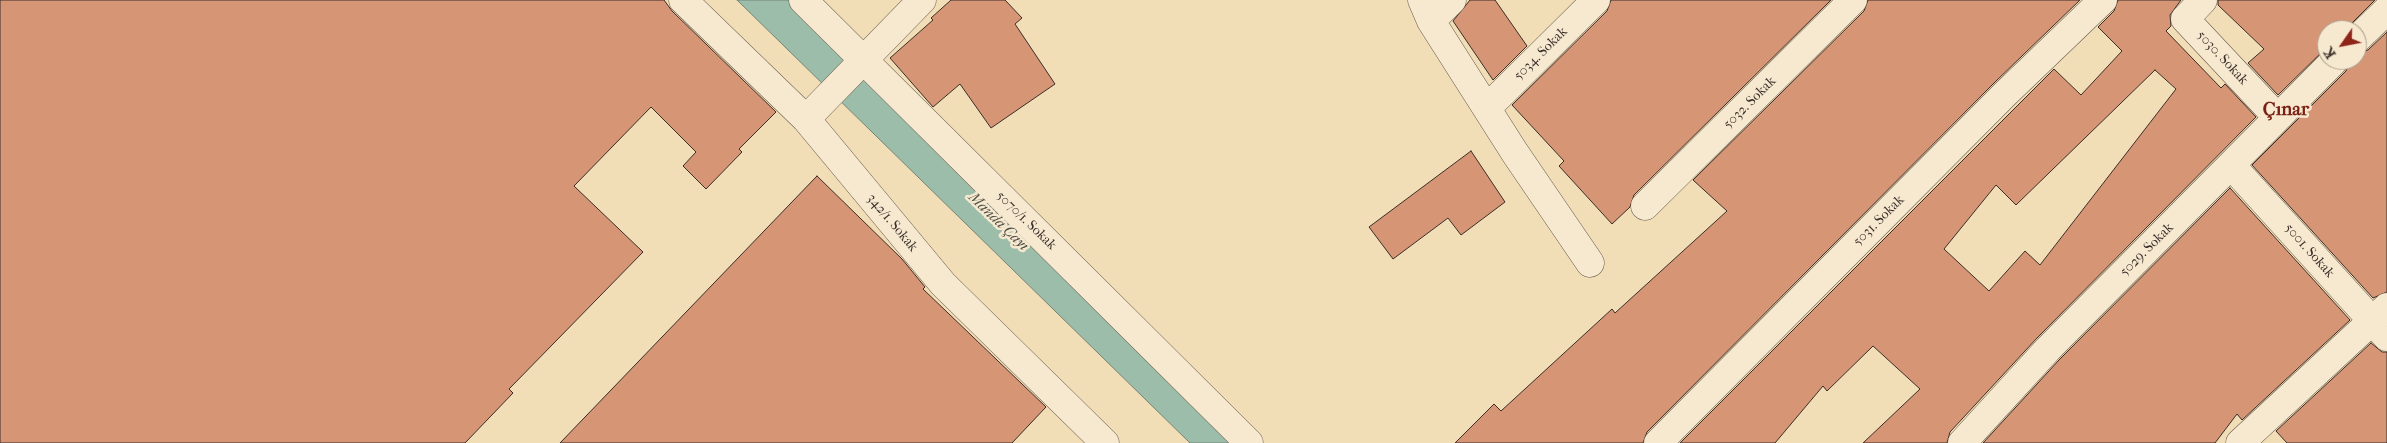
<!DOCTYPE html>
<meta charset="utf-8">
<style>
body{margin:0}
#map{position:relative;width:2387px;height:443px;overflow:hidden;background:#f1ddb6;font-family:"IM FELL French Canon",serif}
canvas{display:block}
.north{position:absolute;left:2317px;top:20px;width:50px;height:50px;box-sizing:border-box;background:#f6e9d0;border:1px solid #ab9e8d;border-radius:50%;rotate:237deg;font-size:14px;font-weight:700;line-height:20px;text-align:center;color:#3b2e29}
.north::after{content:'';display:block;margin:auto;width:18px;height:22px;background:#8f2418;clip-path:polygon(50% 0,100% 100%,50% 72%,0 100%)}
</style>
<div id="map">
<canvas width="2387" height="443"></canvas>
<div class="north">K</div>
</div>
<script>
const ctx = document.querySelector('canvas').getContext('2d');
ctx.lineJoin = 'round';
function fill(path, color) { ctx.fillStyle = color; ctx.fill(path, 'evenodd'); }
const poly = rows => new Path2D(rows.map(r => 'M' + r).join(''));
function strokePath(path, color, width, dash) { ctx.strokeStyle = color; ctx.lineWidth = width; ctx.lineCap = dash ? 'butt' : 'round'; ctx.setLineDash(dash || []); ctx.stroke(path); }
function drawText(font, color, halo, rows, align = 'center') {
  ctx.font = font + ' "IM FELL French Canon",serif'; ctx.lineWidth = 5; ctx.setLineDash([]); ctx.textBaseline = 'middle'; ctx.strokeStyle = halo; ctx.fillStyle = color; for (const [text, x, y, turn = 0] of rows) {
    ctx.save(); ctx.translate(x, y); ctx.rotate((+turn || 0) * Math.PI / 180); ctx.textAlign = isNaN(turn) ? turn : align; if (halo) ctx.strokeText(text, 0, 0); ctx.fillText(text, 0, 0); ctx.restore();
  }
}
const water = poly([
 [737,0,799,0,1254,443,1190,443,737,0]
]);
fill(water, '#9bbda9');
strokePath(water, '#758476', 1);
const building = poly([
 [0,0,664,0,672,11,776,112,739,149,742,152,706,189,683,166,696,152,651,107,574,186,643,252,509,389,513,393,465,443,0,443,0,0],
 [951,0,1005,0,1022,18,1015,24,1055,84,991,128,960,84,933,107,890,58,933,20,931,18,951,0],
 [1470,0,1495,0,1527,46,1493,80,1453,21,1470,0],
 [1611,0,1831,0,1634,195,1630,207,1612,224,1559,166,1564,161,1512,105,1607,11,1611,0],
 [1868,0,2080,0,1994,83,1647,432,1643,443,1455,443,1494,404,1501,411,1612,309,1615,313,1727,211,1693,180,1864,11,1868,0],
 [2118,0,2181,0,2170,15,2171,26,2166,31,2221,88,2225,84,2256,117,2037,338,1950,432,1947,443,1863,443,1920,389,1873,346,1827,391,1823,386,1775,443,1680,443,2054,69,2081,95,2122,51,2098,27,2114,11,2118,0],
 [2155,70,2176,89,2040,265,2025,251,1989,291,1944,249,1996,185,2016,205,2155,70],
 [2218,0,2375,0,2345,30,2327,30,2327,47,2278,95,2248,63,2264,49,2218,5,2218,0],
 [2387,32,2387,292,2373,298,2252,165,2346,71,2350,60,2357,60,2357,54,2368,50,2387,32],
 [1471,151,1505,202,1461,235,1448,218,1393,259,1369,227,1471,151],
 [817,176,902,259,925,287,923,289,1046,407,1012,443,560,443,817,176],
 [2230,188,2350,320,2242,420,2237,414,2215,443,1983,443,2059,360,2230,188],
 [2371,343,2382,352,2387,352,2387,443,2287,443,2276,431,2371,343]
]);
fill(building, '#d69574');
strokePath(building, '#3b2e29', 1);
const street = poly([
 [683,0,806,119,943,284,1105,443],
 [803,0,1249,443],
 [1422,0,1431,21,1515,153,1590,263],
 [2203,0,2185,19,2277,117],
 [1431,21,1452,0],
 [2357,39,2387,10],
 [1487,108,1596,0],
 [806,119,922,0],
 [2231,165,2387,337],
 [1645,206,1853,0],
 [1658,443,2005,94,2103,0],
 [1962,443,2048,349,2335,60],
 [2240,443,2387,307]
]);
strokePath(street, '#685a4c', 29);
strokePath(street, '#f6e9d0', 28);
drawText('14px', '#3b2e29', '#f6e9d0', [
 ["5034. Sokak",1541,54,-45],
 ["5030. Sokak",2222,58,47],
 ["5032. Sokak",1750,103,-45],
 ["5070/1. Sokak",1026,221,44],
 ["5031. Sokak",1879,221,-45],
 ["342/1. Sokak",892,223,50],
 ["5029. Sokak",2147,250,-45],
 ["5001. Sokak",2309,251,48]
]);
drawText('italic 15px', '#535249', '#f6e9d0', [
 ["Manda Çayı",998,222,44]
]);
drawText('bold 19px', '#7a1f14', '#f6e9d0', [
 ["Çınar",2286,110]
]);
</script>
